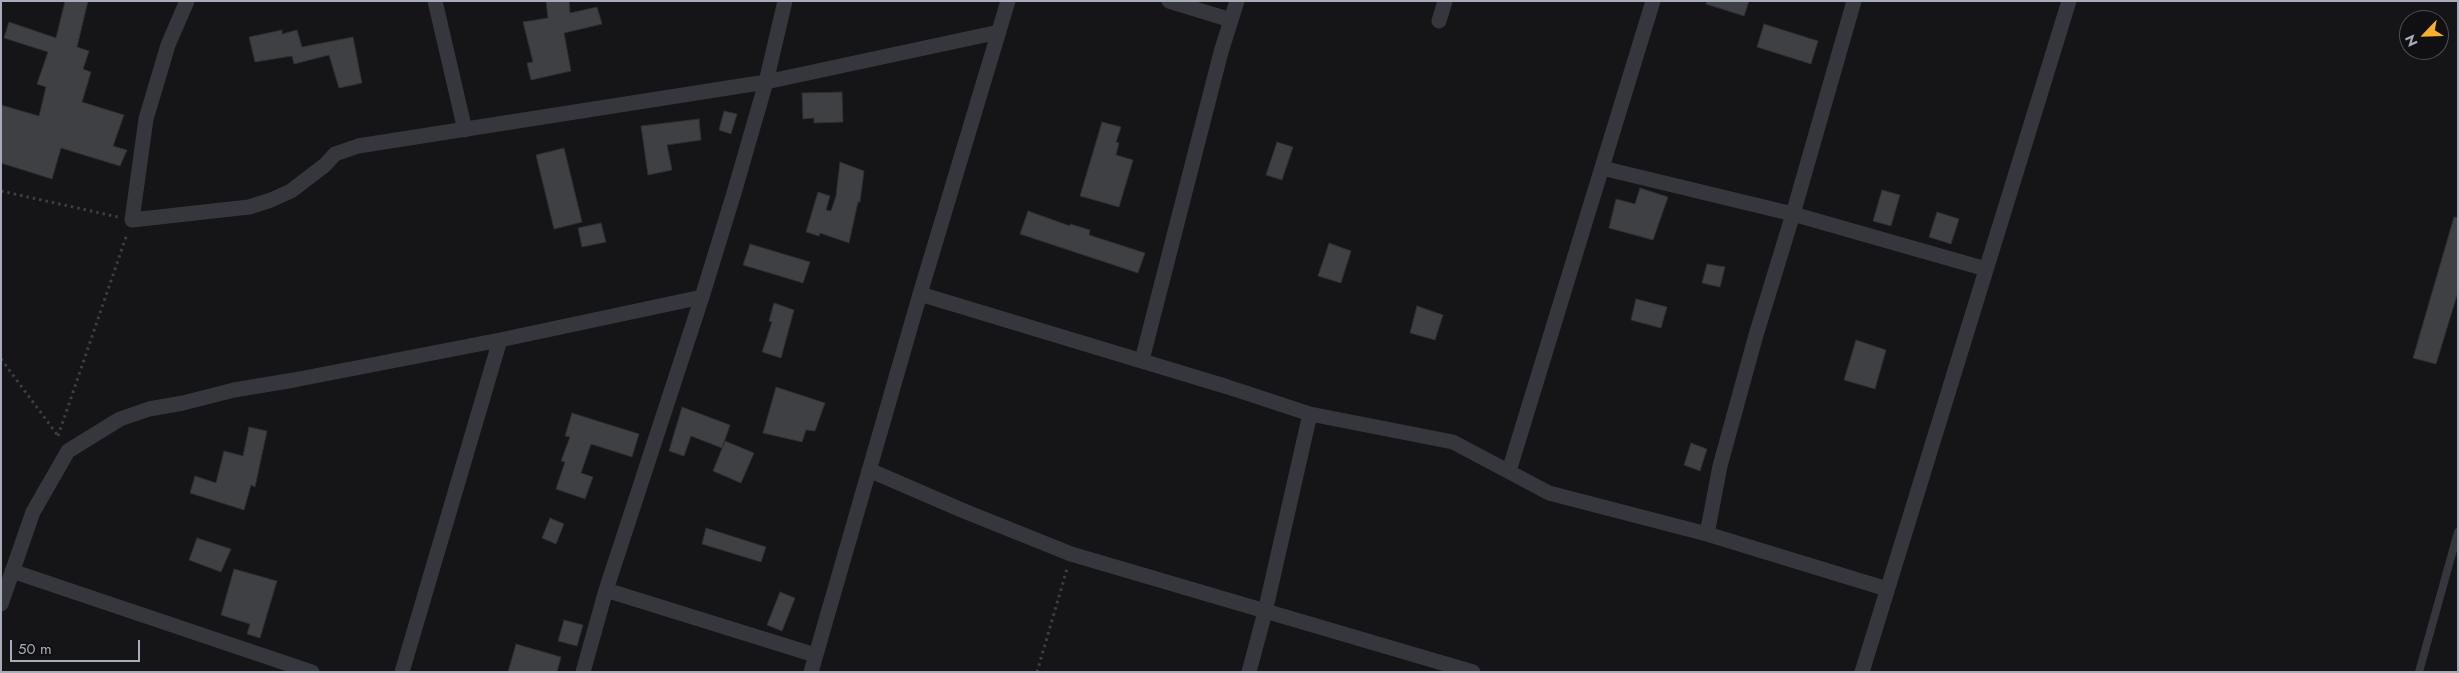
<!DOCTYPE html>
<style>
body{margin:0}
#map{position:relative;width:2459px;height:673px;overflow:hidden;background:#151517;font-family:Jost,sans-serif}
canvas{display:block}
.frame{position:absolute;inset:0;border:2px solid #a7acb8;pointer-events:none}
.north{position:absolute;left:2399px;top:10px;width:50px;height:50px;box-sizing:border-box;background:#101012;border:1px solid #4c4e54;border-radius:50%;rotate:246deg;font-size:14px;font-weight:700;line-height:20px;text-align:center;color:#a7acb8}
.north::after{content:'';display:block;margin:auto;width:18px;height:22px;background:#f7af2d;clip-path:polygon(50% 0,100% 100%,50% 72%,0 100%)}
.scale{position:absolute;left:10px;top:640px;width:130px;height:22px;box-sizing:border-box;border:2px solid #a7acb8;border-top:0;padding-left:6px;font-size:15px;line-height:18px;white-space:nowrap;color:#a7acb8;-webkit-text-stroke:4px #101012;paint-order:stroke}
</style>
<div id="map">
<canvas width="2459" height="673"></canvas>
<div class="frame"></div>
<div class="north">N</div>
<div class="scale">50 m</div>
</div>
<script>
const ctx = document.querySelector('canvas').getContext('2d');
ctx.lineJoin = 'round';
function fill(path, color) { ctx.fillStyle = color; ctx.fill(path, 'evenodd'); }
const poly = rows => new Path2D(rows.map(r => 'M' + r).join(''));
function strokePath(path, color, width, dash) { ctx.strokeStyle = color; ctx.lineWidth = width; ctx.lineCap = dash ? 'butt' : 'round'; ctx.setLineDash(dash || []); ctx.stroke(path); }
const building = poly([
 [65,1,88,1,77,47,89,51,83,69,91,72,82,102,124,115,113,146,127,150,120,166,61,148,52,179,1,163,1,105,39,116,46,87,37,84,48,52,4,38,9,22,56,38,65,1],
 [546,1,569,1,570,13,597,7,602,24,564,33,571,71,531,80,527,63,533,62,523,22,548,18,546,1],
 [1707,1,1749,1,1744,16,1706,4,1707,1],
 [1764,24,1818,41,1811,64,1757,47,1764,24],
 [282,30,282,34,297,30,302,47,353,37,362,83,339,88,329,55,294,64,292,56,255,62,249,37,282,30],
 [842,92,843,122,814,123,814,118,803,119,802,93,842,92],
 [724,111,737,114,731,134,719,130,724,111],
 [699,119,701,140,667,145,672,170,648,175,641,126,699,119],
 [1102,122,1121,127,1116,142,1119,143,1116,155,1133,160,1119,207,1080,196,1102,122],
 [1277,142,1293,147,1282,180,1266,175,1277,142],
 [564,148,582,222,554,229,536,155,564,148],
 [840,162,864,171,860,202,858,202,849,243,820,233,819,236,806,232,818,192,830,196,826,210,831,211,836,196,840,162],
 [1640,188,1668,197,1653,240,1609,228,1616,199,1635,204,1640,188],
 [1882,190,1900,195,1891,226,1873,221,1882,190],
 [1028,211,1070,226,1070,224,1090,230,1089,235,1145,253,1138,273,1020,234,1028,211],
 [1937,212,1959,219,1951,244,1929,237,1937,212],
 [2454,217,2458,218,2458,292,2436,364,2413,358,2454,217],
 [601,223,606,242,582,247,578,228,601,223],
 [1329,243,1351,251,1341,283,1318,276,1329,243],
 [750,244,810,262,803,283,743,265,750,244],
 [1707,264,1725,267,1720,287,1702,283,1707,264],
 [1636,299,1667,307,1661,328,1631,320,1636,299],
 [774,303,794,310,781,358,762,352,772,322,769,321,774,303],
 [1417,306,1443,315,1435,340,1410,333,1417,306],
 [1856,340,1886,350,1875,389,1844,380,1856,340],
 [776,387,825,403,815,431,806,430,802,442,763,433,776,387],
 [682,407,730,425,722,448,691,436,684,456,669,451,682,407],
 [572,413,639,434,632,457,591,444,581,473,593,477,585,499,556,489,565,462,561,461,570,437,565,436,572,413],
 [249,427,267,431,255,487,251,485,244,510,190,493,195,476,216,483,224,451,243,456,249,427],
 [725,441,754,453,741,483,713,471,725,441],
 [1691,443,1707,449,1700,471,1684,465,1691,443],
 [550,518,564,524,556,544,542,538,550,518],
 [706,528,766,547,761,562,702,544,706,528],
 [197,538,231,549,221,572,189,560,197,538],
 [234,569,277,581,260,638,247,634,250,624,221,615,234,569],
 [780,592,795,598,782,631,767,625,780,592],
 [564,620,583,625,577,646,558,641,564,620],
 [516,644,561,657,557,672,508,672,516,644]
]);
fill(building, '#3f4044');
strokePath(building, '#2f2f33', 1);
strokePath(poly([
 [1,191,118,217],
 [1,359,59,437],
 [58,436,127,234],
 [1037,672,1067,569]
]), '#3c3e43', 3, [2.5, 4]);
strokePath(poly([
 [2419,672,2458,532]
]), '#36373c', 8);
strokePath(poly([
 [187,1,168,45,146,119,132,220,249,207,271,200,291,191,325,165,335,154,358,146,766,82,999,32],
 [435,1,465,130],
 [1169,1,1231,20],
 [1439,21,1445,1],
 [1602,168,1793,214,1986,269],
 [920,294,1228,387,1310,414,1453,442,1549,493,1707,534,1887,589],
 [1142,360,1221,52,1237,1],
 [869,470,964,511,1071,554,1473,672],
 [1509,471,1653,1],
 [1707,534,1720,466,1756,335,1793,214,1854,1],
 [12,571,312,672],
 [606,590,815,655],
 [1,604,33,512,68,451,120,419,149,409,183,403,234,390,294,380,500,340,702,297],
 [402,672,500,340],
 [583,672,606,590,702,297,734,193,766,82,785,1],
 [811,672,920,294,1008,1],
 [1249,672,1265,612,1310,414],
 [1862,672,2069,1]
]), '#36373c', 15);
</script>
